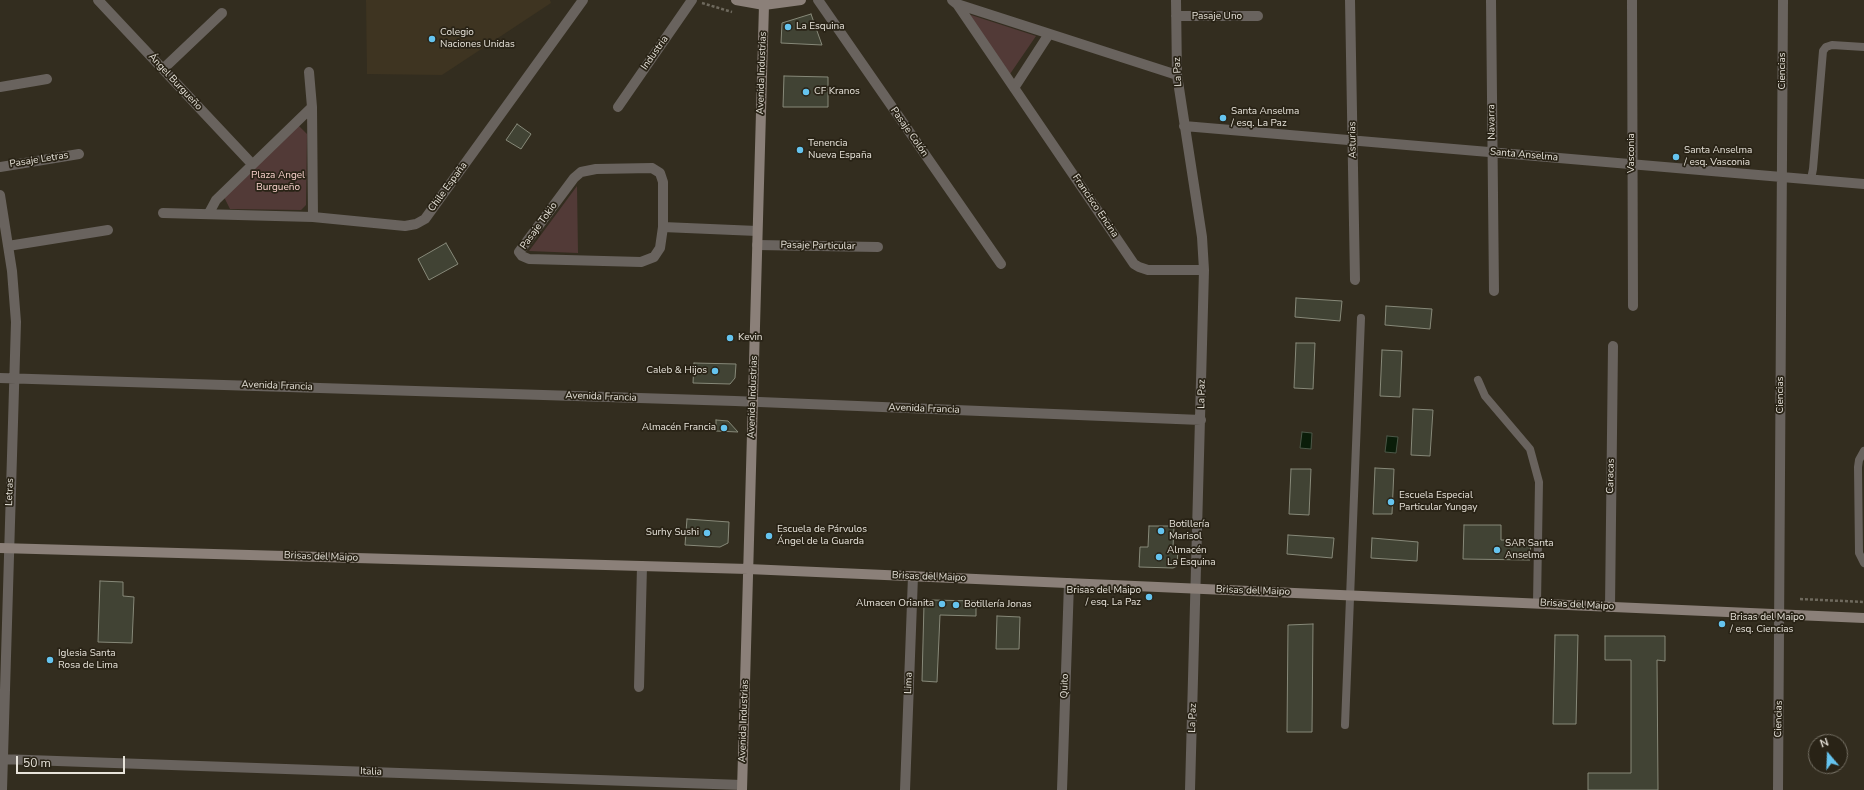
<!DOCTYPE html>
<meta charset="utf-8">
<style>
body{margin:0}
#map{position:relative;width:1864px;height:790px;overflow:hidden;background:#332d1f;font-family:"Nunito Sans",sans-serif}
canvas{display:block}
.north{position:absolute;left:1808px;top:734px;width:40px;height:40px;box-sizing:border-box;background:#292316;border:1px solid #757064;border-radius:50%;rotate:341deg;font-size:11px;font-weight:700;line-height:16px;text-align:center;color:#e7e3da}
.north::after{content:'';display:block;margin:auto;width:14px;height:18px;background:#65c4ef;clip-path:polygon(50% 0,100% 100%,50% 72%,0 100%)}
.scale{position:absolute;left:16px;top:756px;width:109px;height:18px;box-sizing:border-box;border:2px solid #e7e3da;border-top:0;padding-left:5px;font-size:12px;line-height:14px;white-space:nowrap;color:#e7e3da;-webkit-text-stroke:3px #292316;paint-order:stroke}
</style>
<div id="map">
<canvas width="1864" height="790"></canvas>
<div class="north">N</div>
<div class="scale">50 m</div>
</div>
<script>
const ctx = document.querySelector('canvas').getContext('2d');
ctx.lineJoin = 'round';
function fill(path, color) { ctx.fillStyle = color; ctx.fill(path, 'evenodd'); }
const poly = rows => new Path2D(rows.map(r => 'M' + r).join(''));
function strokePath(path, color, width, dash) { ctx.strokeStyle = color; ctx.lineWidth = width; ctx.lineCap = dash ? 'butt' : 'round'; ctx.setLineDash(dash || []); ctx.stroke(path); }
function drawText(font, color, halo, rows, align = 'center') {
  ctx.font = font + ' "Nunito Sans",sans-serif'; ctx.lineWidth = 3.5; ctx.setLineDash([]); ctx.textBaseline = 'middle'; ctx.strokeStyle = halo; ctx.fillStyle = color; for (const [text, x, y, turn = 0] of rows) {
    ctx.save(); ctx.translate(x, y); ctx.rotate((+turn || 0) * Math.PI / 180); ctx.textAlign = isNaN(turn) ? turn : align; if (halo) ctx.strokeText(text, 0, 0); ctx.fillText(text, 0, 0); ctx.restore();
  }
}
fill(poly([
 [366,0,550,0,551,3,442,75,367,74]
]), '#3e3421');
fill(poly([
 [968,14,1036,36,1010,74],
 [298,125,307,134,306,205,301,210,230,209,224,197],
 [577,186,578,253,529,251]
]), '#523a37');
const water = poly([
 [1302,432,1312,433,1311,449,1300,448,1302,432],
 [1387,436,1398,437,1396,453,1385,452,1387,436]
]);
fill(water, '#0a1d09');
strokePath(water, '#4c5848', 1);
const building = poly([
 [811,14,822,45,781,43,782,23,811,14],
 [784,76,828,77,828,107,783,107,784,76],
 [517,124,531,134,521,149,506,140,517,124],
 [446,243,458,264,429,280,418,259,446,243],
 [1296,298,1342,301,1340,321,1295,317,1296,298],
 [1386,306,1432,309,1430,329,1385,325,1386,306],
 [1296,343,1315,343,1313,389,1294,388,1296,343],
 [1382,350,1402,351,1400,397,1380,396,1382,350],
 [694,363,736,364,735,378,730,384,693,383,694,363],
 [1413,409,1433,410,1430,456,1411,455,1413,409],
 [716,420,728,421,738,432,716,431,716,420],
 [1375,468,1394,469,1392,514,1373,514,1375,468],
 [1291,469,1311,469,1309,515,1289,514,1291,469],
 [687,519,729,522,728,543,720,547,685,545,687,519],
 [1464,525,1501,525,1501,540,1531,540,1530,560,1463,559,1464,525],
 [1149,526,1174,526,1173,548,1178,548,1177,566,1173,568,1139,567,1140,547,1148,547,1149,526],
 [1288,535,1334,538,1332,558,1287,554,1288,535],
 [1372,538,1418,542,1417,561,1371,558,1372,538],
 [100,581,123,582,123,596,134,597,132,643,98,642,100,581],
 [932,600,976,601,976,616,940,615,937,682,922,681,924,604,932,600],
 [997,616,1020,617,1019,649,996,649,997,616],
 [1313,624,1312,732,1287,732,1288,625,1313,624],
 [1555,635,1578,635,1576,724,1553,724,1555,635],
 [1605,636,1665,636,1665,661,1657,660,1658,790,1588,790,1588,773,1631,773,1631,660,1605,660,1605,636]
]);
fill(building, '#414334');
strokePath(building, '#878979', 1);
strokePath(poly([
 [702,3,732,12],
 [1800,599,1864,602]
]), '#6e695d', 2.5, [3, 2]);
strokePath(poly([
 [1811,179,1813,169,1823,51,1826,47,1832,45,1864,47],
 [1478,380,1485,396,1530,449,1539,482,1537,603],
 [1864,451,1859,460,1858,467,1859,553,1864,563],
 [1345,725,1361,318]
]), '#69635e', 8);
strokePath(poly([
 [98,0,252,164],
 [818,0,1001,264],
 [952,0,957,4,1134,264,1139,267,1148,270,1204,270],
 [1176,0,1177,75,1202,237,1204,270,1190,790],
 [1350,0,1355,280],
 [1491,0,1494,291],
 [1632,0,1633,306],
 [957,4,1177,75],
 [1176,16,1258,16],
 [163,69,222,13],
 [309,72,312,107,313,217],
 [0,87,47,79],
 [1014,88,1049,34],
 [618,107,692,0],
 [1184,126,1864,184],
 [0,167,79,154],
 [652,168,660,173,663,182,663,227,660,248,654,257,641,262,529,259,522,256,519,252,574,178,581,172,596,169,652,168],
 [0,195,12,271,16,322,2,790],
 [163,213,313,217,405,226,416,224,425,219,583,0],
 [209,213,216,200,312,107],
 [663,227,757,231],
 [757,245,878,247],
 [8,246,108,230],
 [0,378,735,401,1201,420],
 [1610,607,1613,346],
 [639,687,642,566],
 [0,759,742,785],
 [905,790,913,576],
 [1062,790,1069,583],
 [1778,790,1783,0]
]), '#69635e', 10);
strokePath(poly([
 [736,0,764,5,801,0],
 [0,548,748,569,1864,618],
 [742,790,764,5]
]), '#8b8079', 10);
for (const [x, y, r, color] of [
 [788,27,4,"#65c4ef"],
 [432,39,4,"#65c4ef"],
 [806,92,4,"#65c4ef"],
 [1223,118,4,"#65c4ef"],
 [800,150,4,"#65c4ef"],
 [1676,157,4,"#65c4ef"],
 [730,338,4,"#65c4ef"],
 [715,371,4,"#65c4ef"],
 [724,428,4,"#65c4ef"],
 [1391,502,4,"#65c4ef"],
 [1161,531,4,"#65c4ef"],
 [707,533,4,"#65c4ef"],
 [769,536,4,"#65c4ef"],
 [1497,550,4,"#65c4ef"],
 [1159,557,4,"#65c4ef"],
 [1149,597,4,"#65c4ef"],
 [942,604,4,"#65c4ef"],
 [956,605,4,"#65c4ef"],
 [1722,624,4,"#65c4ef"],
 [50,660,4,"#65c4ef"]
]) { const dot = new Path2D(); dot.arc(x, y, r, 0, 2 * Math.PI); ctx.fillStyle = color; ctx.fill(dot); strokePath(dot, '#292316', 1.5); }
drawText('10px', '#e7e3da', '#292316', [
 ["Pasaje Uno",1217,17],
 ["Industria",655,53,-55],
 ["Ciencias",1783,71,-90],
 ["La Paz",1178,72,-93],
 ["Avenida Industrias",762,73,-88],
 ["Ángel Burgueño",175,82,47],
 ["Navarra",1492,122,-91],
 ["Pasaje Colón",909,132,55],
 ["Asturias",1353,140,-91],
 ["Vasconia",1632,153,-90],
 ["Santa Anselma",1524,155,5],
 ["Pasaje Letras",39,160,-9],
 ["Chile España",448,187,-54],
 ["Francisco Encina",1095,206,56],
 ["Pasaje Tokio",539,226,-54],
 ["Pasaje Particular",818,246,1],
 ["Avenida Francia",277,386,2],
 ["La Paz",1202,394,-89],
 ["Ciencias",1781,395,-90],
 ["Avenida Francia",601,397,2],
 ["Avenida Industrias",753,397,-88],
 ["Avenida Francia",924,409,2],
 ["Caracas",1611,476,-89],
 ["Letras",10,492,-88],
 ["Brisas del Maipo",321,557,2],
 ["Brisas del Maipo",929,577,2],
 ["Brisas del Maipo",1253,591,2],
 ["Brisas del Maipo",1577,605,3],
 ["Lima",909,683,-88],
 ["Quito",1065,686,-88],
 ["La Paz",1193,718,-88],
 ["Ciencias",1779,719,-89],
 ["Avenida Industrias",744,721,-88],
 ["Italia",371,772,2]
]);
drawText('10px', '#e7e3da', '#292316', [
 ["La Esquina",796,27],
 ["Colegio",440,33],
 ["Naciones Unidas",440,45],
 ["CF Kranos",814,92],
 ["Santa Anselma",1231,112],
 ["/ esq. La Paz",1231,124],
 ["Tenencia",808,144],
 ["Nueva España",808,156],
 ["Santa Anselma",1684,151],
 ["/ esq. Vasconia",1684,163],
 ["Kevin",738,338],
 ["Caleb & Hijos",707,371,"right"],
 ["Almacén Francia",716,428,"right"],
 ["Escuela Especial",1399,496],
 ["Particular Yungay",1399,508],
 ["Botillería",1169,525],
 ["Marisol",1169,537],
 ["Escuela de Párvulos",777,530],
 ["Ángel de la Guarda",777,542],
 ["Surhy Sushi",699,533,"right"],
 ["SAR Santa",1505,544],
 ["Anselma",1505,556],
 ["Almacén",1167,551],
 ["La Esquina",1167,563],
 ["Brisas del Maipo",1141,591,"right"],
 ["/ esq. La Paz",1141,603,"right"],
 ["Almacen Orianita",934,604,"right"],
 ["Botillería Jonas",964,605],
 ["Brisas del Maipo",1730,618],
 ["/ esq. Ciencias",1730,630],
 ["Iglesia Santa",58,654],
 ["Rosa de Lima",58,666]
], 'left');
drawText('10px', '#f9d2cc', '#292316', [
 ["Plaza Angel",278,176],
 ["Burgueño",278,188]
]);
</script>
